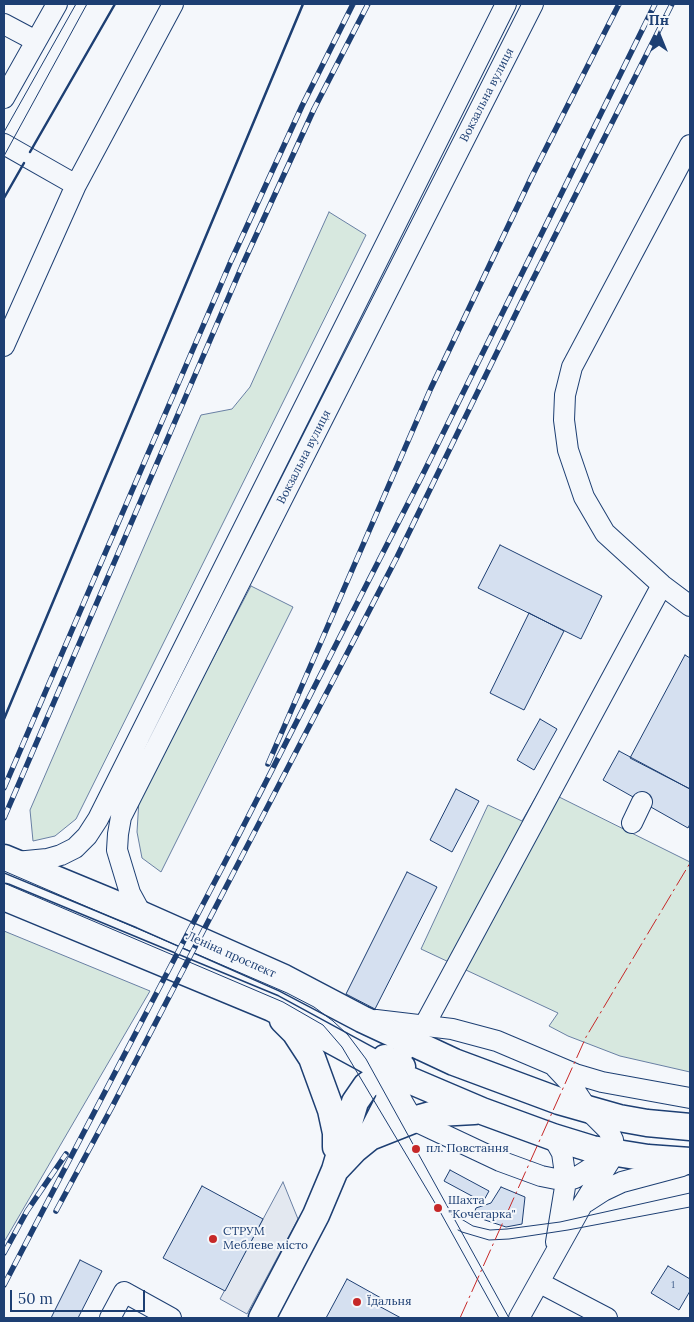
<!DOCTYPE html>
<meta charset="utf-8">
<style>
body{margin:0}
#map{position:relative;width:694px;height:1322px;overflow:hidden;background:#f4f7fb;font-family:Lora,serif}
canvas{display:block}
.frame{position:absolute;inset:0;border:5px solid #1d3f73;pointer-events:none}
.north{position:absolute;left:634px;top:10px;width:50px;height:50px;-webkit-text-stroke:4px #f4f7fb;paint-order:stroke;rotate:0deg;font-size:14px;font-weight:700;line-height:20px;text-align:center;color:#1d3f73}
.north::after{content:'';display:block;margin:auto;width:18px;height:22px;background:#1d3f73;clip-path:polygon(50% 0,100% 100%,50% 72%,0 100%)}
.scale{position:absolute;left:10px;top:1290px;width:135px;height:22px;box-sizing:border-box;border:2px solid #1d3f73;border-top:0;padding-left:6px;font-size:15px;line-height:18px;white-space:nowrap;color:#1d3f73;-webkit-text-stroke:4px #f4f7fb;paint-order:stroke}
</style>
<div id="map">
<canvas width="694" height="1322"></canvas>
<div class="frame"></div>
<div class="north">Пн</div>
<div class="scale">50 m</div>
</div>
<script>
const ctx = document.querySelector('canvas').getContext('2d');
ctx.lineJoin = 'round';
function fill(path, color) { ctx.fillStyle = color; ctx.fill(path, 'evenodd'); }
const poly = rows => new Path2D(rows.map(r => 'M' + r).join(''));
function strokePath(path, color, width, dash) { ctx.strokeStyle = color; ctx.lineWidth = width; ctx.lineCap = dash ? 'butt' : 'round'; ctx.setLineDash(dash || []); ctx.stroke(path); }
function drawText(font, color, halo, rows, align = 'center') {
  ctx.font = font + ' Lora,serif'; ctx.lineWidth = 4; ctx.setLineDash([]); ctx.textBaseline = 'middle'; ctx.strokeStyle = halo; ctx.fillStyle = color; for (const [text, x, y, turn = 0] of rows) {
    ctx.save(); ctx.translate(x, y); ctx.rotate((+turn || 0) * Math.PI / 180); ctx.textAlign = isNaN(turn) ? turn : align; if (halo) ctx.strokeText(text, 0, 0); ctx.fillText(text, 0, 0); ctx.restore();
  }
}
const green = poly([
 [329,212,366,235,76,819,55,836,33,841,30,810,201,415,232,409,250,387,329,212],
 [251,586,293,607,161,872,142,858,137,832,139,799,251,586],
 [541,788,690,862,690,1072,620,1056,568,1036,549,1026,558,1013,421,949,488,805,522,821,541,788],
 [4,931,150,991,4,1242,4,931]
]);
fill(green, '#d7e8df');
strokePath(green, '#687fa3', 1);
const parking = poly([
 [283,1182,298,1219,247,1314,220,1299,283,1182]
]);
fill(parking, '#e3e8f0');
strokePath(parking, '#687fa3', 1);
const building = poly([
 [500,545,602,596,581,639,478,588,500,545],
 [529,613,564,631,524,710,490,693,529,613],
 [685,655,690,658,690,789,630,758,685,655],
 [540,719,557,729,534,770,517,760,540,719],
 [619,751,690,789,690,824,688,828,603,780,619,751],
 [456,789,479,801,452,852,430,840,456,789],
 [407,872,437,887,375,1009,346,994,407,872],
 [450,1170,489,1191,483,1202,444,1181,450,1170],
 [202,1186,263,1219,225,1291,163,1258,202,1186],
 [501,1187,525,1197,522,1224,506,1227,473,1216,476,1208,491,1203,501,1187],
 [80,1260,102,1271,78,1318,51,1318,80,1260],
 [668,1266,690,1279,690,1291,679,1310,651,1293,668,1266],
 [347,1279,381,1298,377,1305,401,1318,326,1318,347,1279]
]);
fill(building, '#d5e0f0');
strokePath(building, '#1d3f73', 1);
const minor = poly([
 [4,24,36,41],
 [4,98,57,4],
 [4,144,76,185],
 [690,145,572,367,565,395,564,420,568,450,584,497,605,533,662,585,690,606],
 [4,346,76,185,173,4],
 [632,823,642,802],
 [16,862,47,859,61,855,75,848,87,836,98,819,506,4],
 [142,915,130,893,117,850,118,834,121,817,533,4],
 [376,1020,452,1029,497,1041,575,1074,602,1082,690,1098],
 [553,1137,562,1153,566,1181,556,1242],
 [615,1153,575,1178,566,1181,541,1176,500,1161,413,1120,402,1101,388,1071,424,1026,662,585],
 [586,1202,603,1191,622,1182,682,1166],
 [540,1283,607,1318],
 [110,1318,124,1292,171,1318],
 [519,1318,581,1207,615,1153,613,1140,608,1130,588,1110,570,1083,555,1067]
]);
const major = poly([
 [4,858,142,915,284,978,362,1019,454,1062,559,1101,619,1118,647,1123,690,1127],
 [4,897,272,1008,388,1071,482,1111,553,1137,592,1149,648,1158,690,1161],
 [283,1020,295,1032,312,1058,331,1110,336,1133,336,1147],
 [370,1137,389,1100,390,1086,385,1058],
 [337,1168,354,1150,370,1137,413,1120,438,1113,474,1111],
 [262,1318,316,1215,335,1170,355,1102,366,1086,377,1078,388,1071,402,1067]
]);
strokePath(minor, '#1d3f73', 22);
strokePath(major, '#1d3f73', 29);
strokePath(minor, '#f4f7fb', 20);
strokePath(major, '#f4f7fb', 26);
strokePath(poly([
 [4,132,76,4],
 [4,156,87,4],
 [4,871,287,993,314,1007,333,1021,348,1035,366,1059,509,1318],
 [4,883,283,1002,323,1025,342,1047,438,1208,499,1318],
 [454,1212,458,1217,473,1226,490,1230,507,1229,560,1222,690,1193],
 [458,1230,462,1232,489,1240,509,1239,568,1230,690,1207]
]), '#1d3f73', 1);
const rail = poly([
 [268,764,431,388,532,176,619,4],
 [4,788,231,261,302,106,353,4],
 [4,818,242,266,314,109,368,4],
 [56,1211,112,1107,397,557,524,297,672,4],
 [4,1253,27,1211,66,1154],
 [4,1285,224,864,422,476,655,4]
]);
strokePath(rail, '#1d3f73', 5.5);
strokePath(rail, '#f4f7fb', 4, [11]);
strokePath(poly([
 [30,152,115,4],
 [4,198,24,163],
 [4,719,303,4]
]), '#1d3f73', 2.5);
strokePath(poly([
 [460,1318,586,1037,690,863]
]), '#c62828', 1, [18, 4, 2.5, 4]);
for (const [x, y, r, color] of [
 [416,1149,5,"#c62828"],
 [438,1208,5,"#c62828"],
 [213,1239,5,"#c62828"],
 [357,1302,5,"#c62828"]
]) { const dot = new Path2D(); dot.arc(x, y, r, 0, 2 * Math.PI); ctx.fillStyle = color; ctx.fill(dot); strokePath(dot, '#f4f7fb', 2); }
drawText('10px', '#4b6792', null, [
 ["1",673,1285]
]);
drawText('12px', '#1d3f73', '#f4f7fb', [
 ["Вокзальна вулиця",487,95,-63],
 ["Вокзальна вулиця",304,457,-63],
 ["Леніна проспект",231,955,24]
]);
drawText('12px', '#1d3f73', '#f4f7fb', [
 ["пл. Повстання",426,1149],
 ["Шахта",448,1201],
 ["\"Кочегарка\"",448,1215],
 ["СТРУМ",223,1232],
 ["Меблеве місто",223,1246],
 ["Їдальня",367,1302]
], 'left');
</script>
